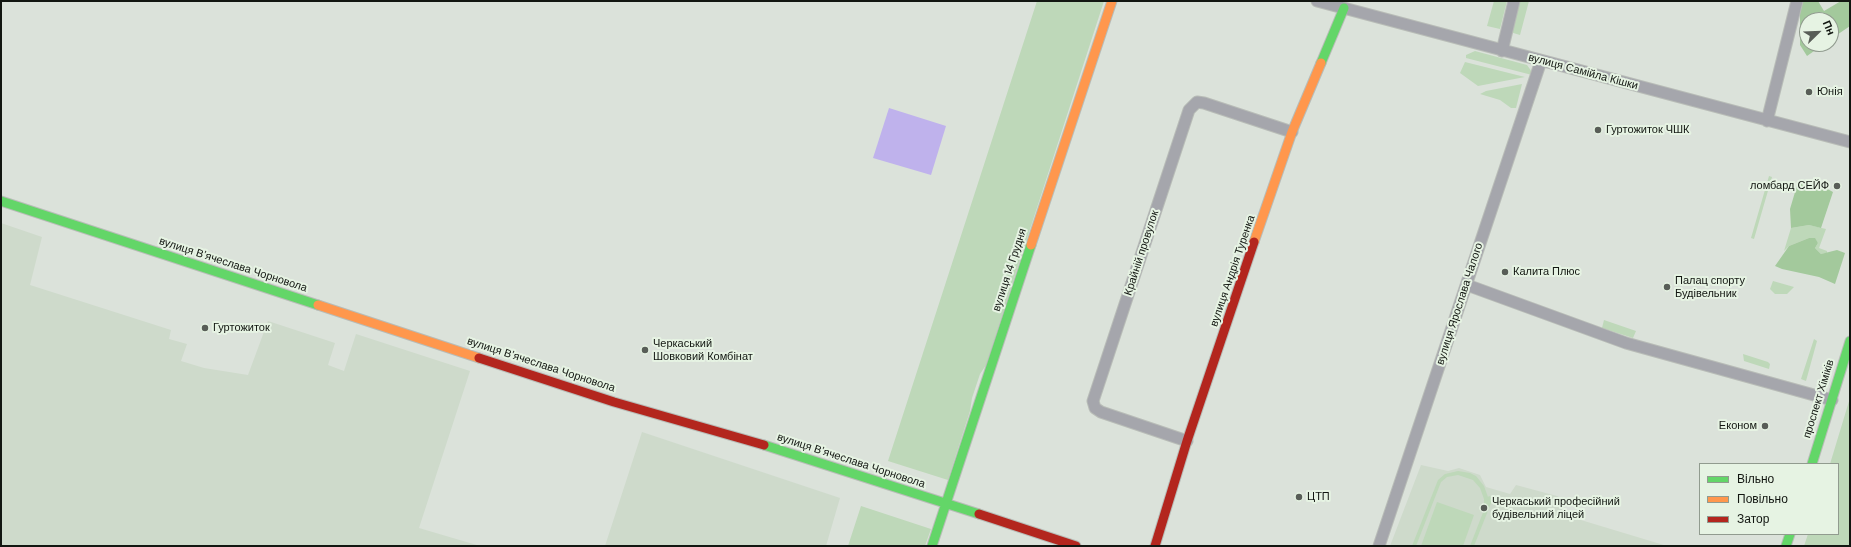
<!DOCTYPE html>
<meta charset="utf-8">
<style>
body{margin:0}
#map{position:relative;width:1851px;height:547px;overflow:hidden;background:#dbe2da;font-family:"DM Sans",sans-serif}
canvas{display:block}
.frame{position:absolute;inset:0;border:2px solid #121611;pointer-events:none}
.legend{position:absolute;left:1699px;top:463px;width:140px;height:72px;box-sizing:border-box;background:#e6f3e3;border:1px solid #919b8f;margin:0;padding:5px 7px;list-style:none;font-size:12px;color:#121611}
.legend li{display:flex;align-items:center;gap:8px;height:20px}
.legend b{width:20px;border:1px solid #919b8f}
.north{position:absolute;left:1799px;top:12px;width:40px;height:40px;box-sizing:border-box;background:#e6f3e3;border:1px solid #919b8f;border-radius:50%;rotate:67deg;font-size:11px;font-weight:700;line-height:16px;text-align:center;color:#121611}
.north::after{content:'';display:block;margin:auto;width:14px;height:18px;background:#585d57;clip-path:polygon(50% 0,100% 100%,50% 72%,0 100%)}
</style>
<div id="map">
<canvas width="1851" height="547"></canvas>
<div class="frame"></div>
<ul class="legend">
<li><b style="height:5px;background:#63d668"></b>Вільно</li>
<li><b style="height:5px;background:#ff974d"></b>Повільно</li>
<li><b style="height:5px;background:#b3261e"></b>Затор</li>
</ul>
<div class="north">Пн</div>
</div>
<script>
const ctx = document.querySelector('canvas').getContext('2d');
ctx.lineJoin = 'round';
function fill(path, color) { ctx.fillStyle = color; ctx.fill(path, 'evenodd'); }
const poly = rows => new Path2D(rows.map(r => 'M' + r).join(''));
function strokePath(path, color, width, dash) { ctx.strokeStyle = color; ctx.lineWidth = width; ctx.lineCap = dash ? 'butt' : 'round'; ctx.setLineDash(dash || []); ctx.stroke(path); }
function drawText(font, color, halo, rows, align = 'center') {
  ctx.font = font + ' "DM Sans",sans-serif'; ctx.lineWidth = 4; ctx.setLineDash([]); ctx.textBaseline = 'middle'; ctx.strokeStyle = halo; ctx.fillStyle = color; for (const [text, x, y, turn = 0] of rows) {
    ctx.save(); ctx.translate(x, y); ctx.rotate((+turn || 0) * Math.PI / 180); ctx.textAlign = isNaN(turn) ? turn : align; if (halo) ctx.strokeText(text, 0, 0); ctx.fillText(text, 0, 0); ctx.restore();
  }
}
fill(poly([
 [1,223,42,237,30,285,171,330,169,339,187,344,181,361,204,368,248,375,268,321,335,343,328,365,344,371,356,334,470,371,419,528,480,546,1,546],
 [642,432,840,498,826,546,605,546],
 [1421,465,1448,471,1459,468,1480,475,1486,487,1510,494,1516,485,1557,496,1565,501,1561,514,1667,546,1390,546]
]), '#cedacb');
fill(poly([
 [1037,1,1104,1,986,365,980,374,972,398,970,411,948,480,888,461],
 [1494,1,1507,1,1500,29,1487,26],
 [1518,1,1529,1,1520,35,1510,32],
 [1475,51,1527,65,1532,72,1532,75,1466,58,1466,55],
 [1465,62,1525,77,1478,86,1460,73],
 [1522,84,1516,108,1511,108,1500,100,1480,94,1486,91],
 [1769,176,1772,177,1754,239,1751,238],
 [1809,225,1826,229,1819,248,1827,251,1827,253,1821,254,1815,248,1818,243,1815,239,1809,238,1789,246,1784,251,1791,228],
 [1773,281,1794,287,1787,294,1775,294,1770,289],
 [1604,320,1636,331,1633,338,1602,328],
 [1814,339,1817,341,1806,381,1801,379],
 [1743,354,1768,362,1770,364,1769,369,1744,361],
 [1850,398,1850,546,1804,546,1808,534,1838,534,1838,464,1830,464],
 [1458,471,1470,473,1476,476,1484,486,1488,497,1489,496,1493,498,1474,546,1470,546,1484,510,1484,499,1480,488,1473,480,1458,475,1447,477,1441,482,1416,546,1412,546,1438,480,1445,474],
 [1437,502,1474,515,1463,546,1421,546],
 [861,506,931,529,925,546,848,546]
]), '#bed8b9');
fill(poly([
 [1803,1,1818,1,1824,11,1841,1,1850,1,1850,26,1831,39,1831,20,1807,20,1807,44,1824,44,1807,56,1800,45,1800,13],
 [1809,179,1833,192,1821,228,1809,225,1791,228,1790,209,1798,182],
 [1809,238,1815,238,1818,243,1815,248,1821,254,1837,250,1845,253,1835,284,1819,277,1782,269,1775,266,1789,246]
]), '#a3c99c');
fill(poly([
 [889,108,946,126,931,175,873,158]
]), '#bfb2ec');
const street = poly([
 [1317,1,1850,142],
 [1502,51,1514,1],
 [1767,121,1797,1],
 [1467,285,1626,343,1832,400],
 [1187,441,1101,412,1095,408,1093,401,1189,110,1197,102,1204,103,1292,132],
 [1379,546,1541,61]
]);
const fast = poly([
 [1321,63,1344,8],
 [1,201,318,305],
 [764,445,979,514],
 [1812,464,1850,341],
 [932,546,1031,245],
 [1786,546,1790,534]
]);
const slow = poly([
 [1254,242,1292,132,1321,63],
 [1031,245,1112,1],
 [318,305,479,358]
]);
const jam = poly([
 [479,358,614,402,764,445],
 [979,514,1076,546],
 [1155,546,1187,441,1254,242]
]);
strokePath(street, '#b8bcb7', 13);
strokePath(fast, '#b8bcb7', 11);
strokePath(slow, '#b8bcb7', 11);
strokePath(jam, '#b8bcb7', 11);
strokePath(street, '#a5a6ac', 11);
strokePath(fast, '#63d668', 9);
strokePath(slow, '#ff974d', 9);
strokePath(jam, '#b3261e', 9);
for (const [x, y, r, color] of [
 [1809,92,4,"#585d57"],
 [1598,130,4,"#585d57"],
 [1837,186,4,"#585d57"],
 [1505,272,4,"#585d57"],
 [1667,287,4,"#585d57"],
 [205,328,4,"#585d57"],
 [645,350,4,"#585d57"],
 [1765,426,4,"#585d57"],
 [1299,497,4,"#585d57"],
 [1484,508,4,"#585d57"]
]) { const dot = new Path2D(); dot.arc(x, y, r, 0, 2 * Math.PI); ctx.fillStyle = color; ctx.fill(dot); strokePath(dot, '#e6f3e3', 1.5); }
drawText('11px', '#121611', '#e6f3e3', [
 ["вулиця Самійла Кішки",1583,72,15],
 ["Крайній провулок",1142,253,-72],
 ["вулиця Вʼячеслава Чорновола",233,265,18],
 ["вулиця 14 Грудня",1010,270,-72],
 ["вулиця Андрія Туренка",1233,271,-71],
 ["вулиця Ярослава Чалого",1460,304,-72],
 ["вулиця Вʼячеслава Чорновола",541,365,18],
 ["проспект Хіміків",1819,399,-73],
 ["вулиця Вʼячеслава Чорновола",851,461,18]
]);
drawText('11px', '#121611', '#e6f3e3', [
 ["Юнія",1817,92],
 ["Гуртожиток ЧШК",1606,130],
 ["ломбард СЕЙФ",1829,186,"right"],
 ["Калита Плюс",1513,272],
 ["Палац спорту",1675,281],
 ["Будівельник",1675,294],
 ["Гуртожиток",213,328],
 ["Черкаський",653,344],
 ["Шовковий Комбінат",653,357],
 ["Економ",1757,426,"right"],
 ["ЦТП",1307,497],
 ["Черкаський професійний",1492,502],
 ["будівельний ліцей",1492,515]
], 'left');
</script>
